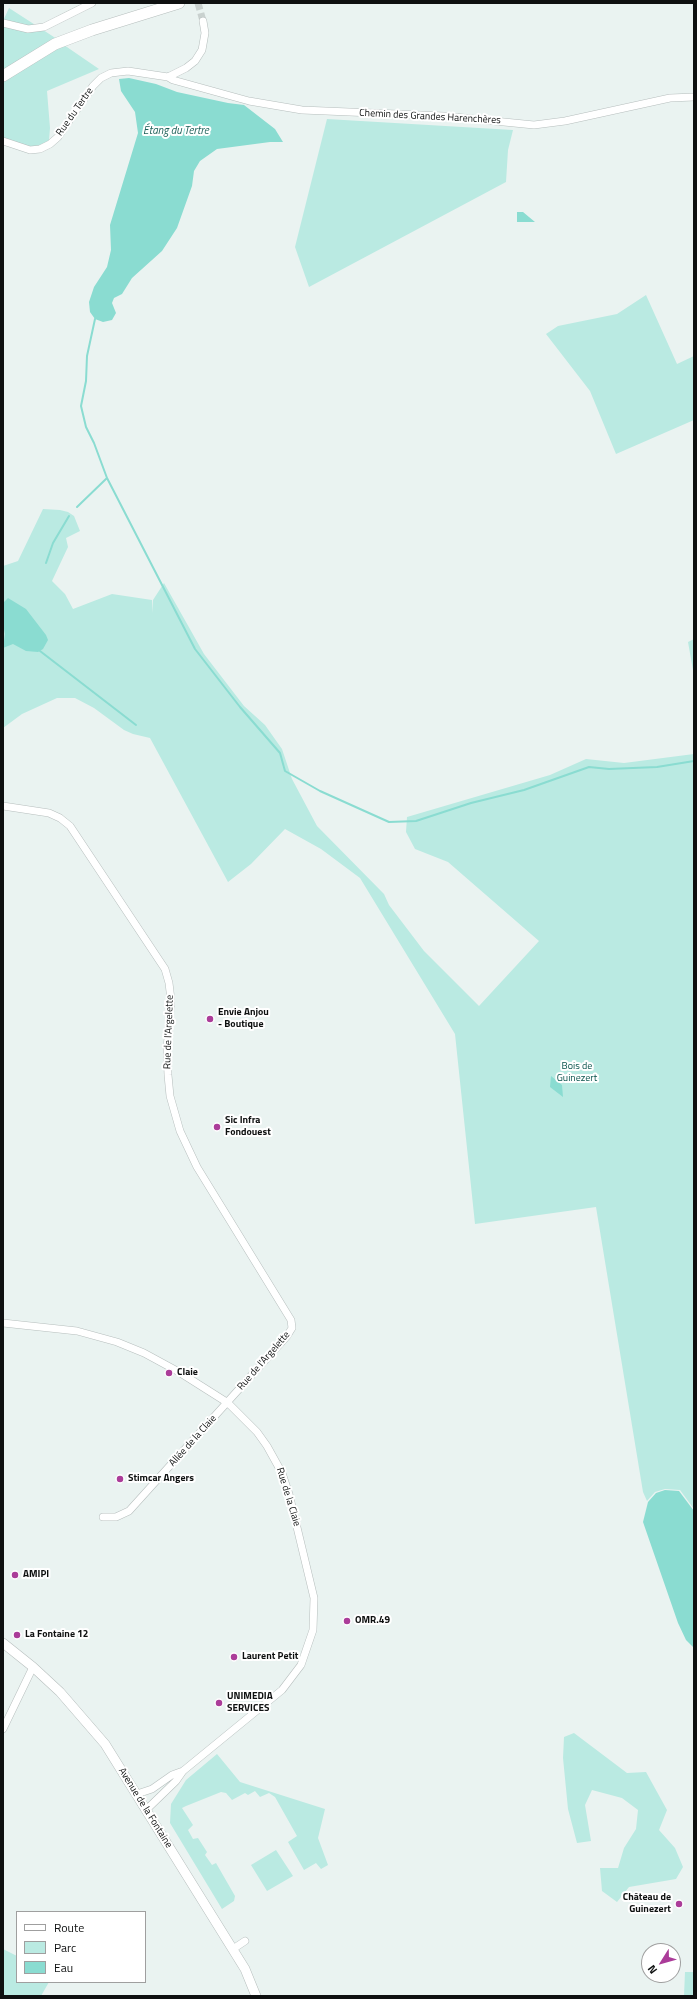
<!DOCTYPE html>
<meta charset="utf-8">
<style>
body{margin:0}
#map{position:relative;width:697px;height:1999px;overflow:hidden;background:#eaf3f1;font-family:"Titillium Web",sans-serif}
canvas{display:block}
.frame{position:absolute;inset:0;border:4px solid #0e1010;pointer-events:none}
.legend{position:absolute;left:16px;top:1911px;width:130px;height:72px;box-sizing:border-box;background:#fff;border:1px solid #9f9f9f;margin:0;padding:5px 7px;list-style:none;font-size:12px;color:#0e1010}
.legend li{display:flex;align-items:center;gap:8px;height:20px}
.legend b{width:20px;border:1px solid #9f9f9f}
.north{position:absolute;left:641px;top:1943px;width:40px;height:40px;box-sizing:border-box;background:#fff;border:1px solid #9f9f9f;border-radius:50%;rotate:233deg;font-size:11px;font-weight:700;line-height:16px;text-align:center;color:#0e1010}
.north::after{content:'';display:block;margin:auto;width:14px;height:18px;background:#ab3c99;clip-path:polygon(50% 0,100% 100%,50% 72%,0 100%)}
</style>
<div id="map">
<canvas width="697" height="1999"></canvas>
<div class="frame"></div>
<ul class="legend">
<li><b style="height:5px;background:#fff"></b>Route</li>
<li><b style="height:11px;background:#baeae2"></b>Parc</li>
<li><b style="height:11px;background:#8adcd1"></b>Eau</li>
</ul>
<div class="north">N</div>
</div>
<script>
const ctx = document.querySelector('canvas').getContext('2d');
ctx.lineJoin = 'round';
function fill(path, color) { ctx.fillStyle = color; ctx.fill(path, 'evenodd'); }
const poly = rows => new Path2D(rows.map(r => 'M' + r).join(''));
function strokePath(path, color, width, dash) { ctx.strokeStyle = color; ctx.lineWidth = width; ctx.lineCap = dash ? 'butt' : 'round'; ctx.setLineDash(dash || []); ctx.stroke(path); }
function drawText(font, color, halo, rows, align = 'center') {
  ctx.font = font + ' "Titillium Web",sans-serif'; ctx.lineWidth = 4; ctx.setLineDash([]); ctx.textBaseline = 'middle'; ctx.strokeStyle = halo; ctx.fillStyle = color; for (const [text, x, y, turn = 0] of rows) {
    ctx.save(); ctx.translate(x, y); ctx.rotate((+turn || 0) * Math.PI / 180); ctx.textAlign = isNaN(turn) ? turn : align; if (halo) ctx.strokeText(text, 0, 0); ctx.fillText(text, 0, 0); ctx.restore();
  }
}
fill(poly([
 [9,8,57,39,3,71,3,21],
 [64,45,99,69,47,91,50,128,49,140,46,143,37,147,28,146,3,139,3,81],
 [327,119,513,130,508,150,506,182,309,287,295,247],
 [646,295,677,364,694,356,694,420,616,454,590,391,546,334,558,326,617,314],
 [43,509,60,510,68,512,74,516,80,531,66,538,68,547,52,581,65,594,73,609,112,594,152,600,152,613,153,600,164,583,204,654,244,706,265,725,282,749,292,779,317,826,384,894,389,905,424,951,479,1006,539,941,448,862,415,849,406,832,407,817,550,775,586,759,624,763,694,754,694,1509,680,1490,665,1489,655,1492,647,1501,643,1492,596,1207,475,1224,455,1034,360,878,321,849,285,829,251,864,228,882,150,738,133,734,124,730,94,708,75,698,57,698,22,714,3,728,3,566,18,561],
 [694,639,694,676,688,642],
 [574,1733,627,1773,646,1772,667,1810,659,1830,675,1848,683,1867,676,1879,629,1887,617,1902,602,1891,600,1868,618,1868,624,1848,636,1829,638,1810,622,1798,592,1790,585,1805,591,1841,577,1843,568,1809,563,1758,564,1737],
 [217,1754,240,1782,325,1809,318,1838,328,1865,321,1869,316,1863,304,1870,288,1842,297,1836,275,1797,269,1793,260,1797,255,1791,248,1795,245,1793,232,1800,226,1793,221,1792,186,1806,182,1808,193,1825,188,1830,193,1839,198,1838,207,1852,205,1855,212,1865,216,1863,235,1896,234,1901,222,1909,170,1823,171,1804,186,1780],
 [276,1850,293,1876,267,1891,251,1865],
 [3,1949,17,1956,17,1982,49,1982,41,1996,3,1996],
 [685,1972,694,1972,694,1996,684,1996]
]), '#baeae2');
fill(poly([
 [129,78,156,84,177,92,228,103,244,105,275,129,283,142,270,142,217,149,200,161,194,171,192,186,177,228,162,251,132,278,122,294,114,298,112,303,116,313,112,320,103,322,95,319,90,312,89,302,94,287,107,267,111,250,110,225,138,133,135,112,121,91,119,79],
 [517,212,523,212,535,222,517,222],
 [8,598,26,609,46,635,48,640,43,649,38,652,26,651,13,644,3,648,5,634,3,624,3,603],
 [551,1076,562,1085,563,1097,550,1087],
 [665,1490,679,1491,694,1511,694,1648,686,1640,678,1623,643,1522,648,1502,656,1493]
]), '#8adcd1');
strokePath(poly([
 [107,478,195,649,240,707,280,753,285,771,320,791,389,822,416,821,471,803,524,790,589,767,609,769,657,767,694,761],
 [77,507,107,478,94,443,86,427,81,406,86,381,87,356,95,319],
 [46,563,53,543,69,516],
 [40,651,136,725]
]), '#8adcd1', 2);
strokePath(poly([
 [198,3,203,21]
]), '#c9d1cf', 7, [7, 3.5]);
const minor = poly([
 [3,23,28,29,44,27,92,3],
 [168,77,173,80,249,101,302,110,444,116,534,125,565,121,670,98,694,97],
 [3,141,30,150,40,149,50,144,58,137,93,86,101,78,111,73,128,71,168,77,186,68,195,61,202,50,205,33,203,21],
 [3,806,49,813,60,818,70,826,165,969,169,983,171,1000,167,1050,168,1075,170,1096,180,1131,197,1167,291,1320,292,1328,287,1336,129,1511,116,1517,103,1517],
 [3,1323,77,1331,117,1342,144,1353,179,1372,228,1403,257,1432,267,1446,282,1473,289,1494,314,1598,313,1630,301,1665,282,1690,183,1771,176,1781,146,1810],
 [3,1729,33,1667],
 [137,1794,152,1789,172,1775,183,1771],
 [233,1949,245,1941]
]);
const tertiary = poly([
 [3,1643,33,1667,60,1692,105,1744,245,1969,256,1996]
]);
const secondary = poly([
 [3,76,55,44,92,30,179,3]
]);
strokePath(minor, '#b6bebd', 8);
strokePath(tertiary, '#b6bebd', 10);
strokePath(secondary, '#b6bebd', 12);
strokePath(minor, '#fff', 7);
strokePath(tertiary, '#fff', 9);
strokePath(secondary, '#fff', 11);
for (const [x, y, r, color] of [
 [210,1019,4,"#ab3c99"],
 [217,1127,4,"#ab3c99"],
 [169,1373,4,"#ab3c99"],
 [120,1479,4,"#ab3c99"],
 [15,1575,4,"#ab3c99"],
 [347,1621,4,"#ab3c99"],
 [17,1635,4,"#ab3c99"],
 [234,1657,4,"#ab3c99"],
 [219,1703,4,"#ab3c99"],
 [679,1904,4,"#ab3c99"]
]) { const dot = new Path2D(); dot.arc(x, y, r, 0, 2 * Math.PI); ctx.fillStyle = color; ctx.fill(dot); strokePath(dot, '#fff', 1.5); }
drawText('10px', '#0e1010', '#fff', [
 ["Rue du Tertre",75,112,-55],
 ["Chemin des Grandes Harenchères",430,117,3],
 ["Rue de l'Argelette",169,1032,-88],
 ["Rue de l'Argelette",264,1361,-49],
 ["Allée de la Claie",193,1441,-48],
 ["Rue de la Claie",288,1497,73],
 ["Avenue de la Fontaine",145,1808,58]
]);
drawText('bold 10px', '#0e1010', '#fff', [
 ["Envie Anjou",218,1013],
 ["- Boutique",218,1025],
 ["Sic Infra",225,1121],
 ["Fondouest",225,1133],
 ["Claie",177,1373],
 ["Stimcar Angers",128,1479],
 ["AMIPI",23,1575],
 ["OMR.49",355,1621],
 ["La Fontaine 12",25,1635],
 ["Laurent Petit",242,1657],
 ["UNIMEDIA",227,1697],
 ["SERVICES",227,1709],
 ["Château de",671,1898,"right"],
 ["Guinezert",671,1910,"right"]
], 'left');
drawText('10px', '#07524b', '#fff', [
 ["Bois de",577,1067],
 ["Guinezert",577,1079]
]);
drawText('italic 11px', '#1d6059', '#fff', [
 ["Étang du Tertre",176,131]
]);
</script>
